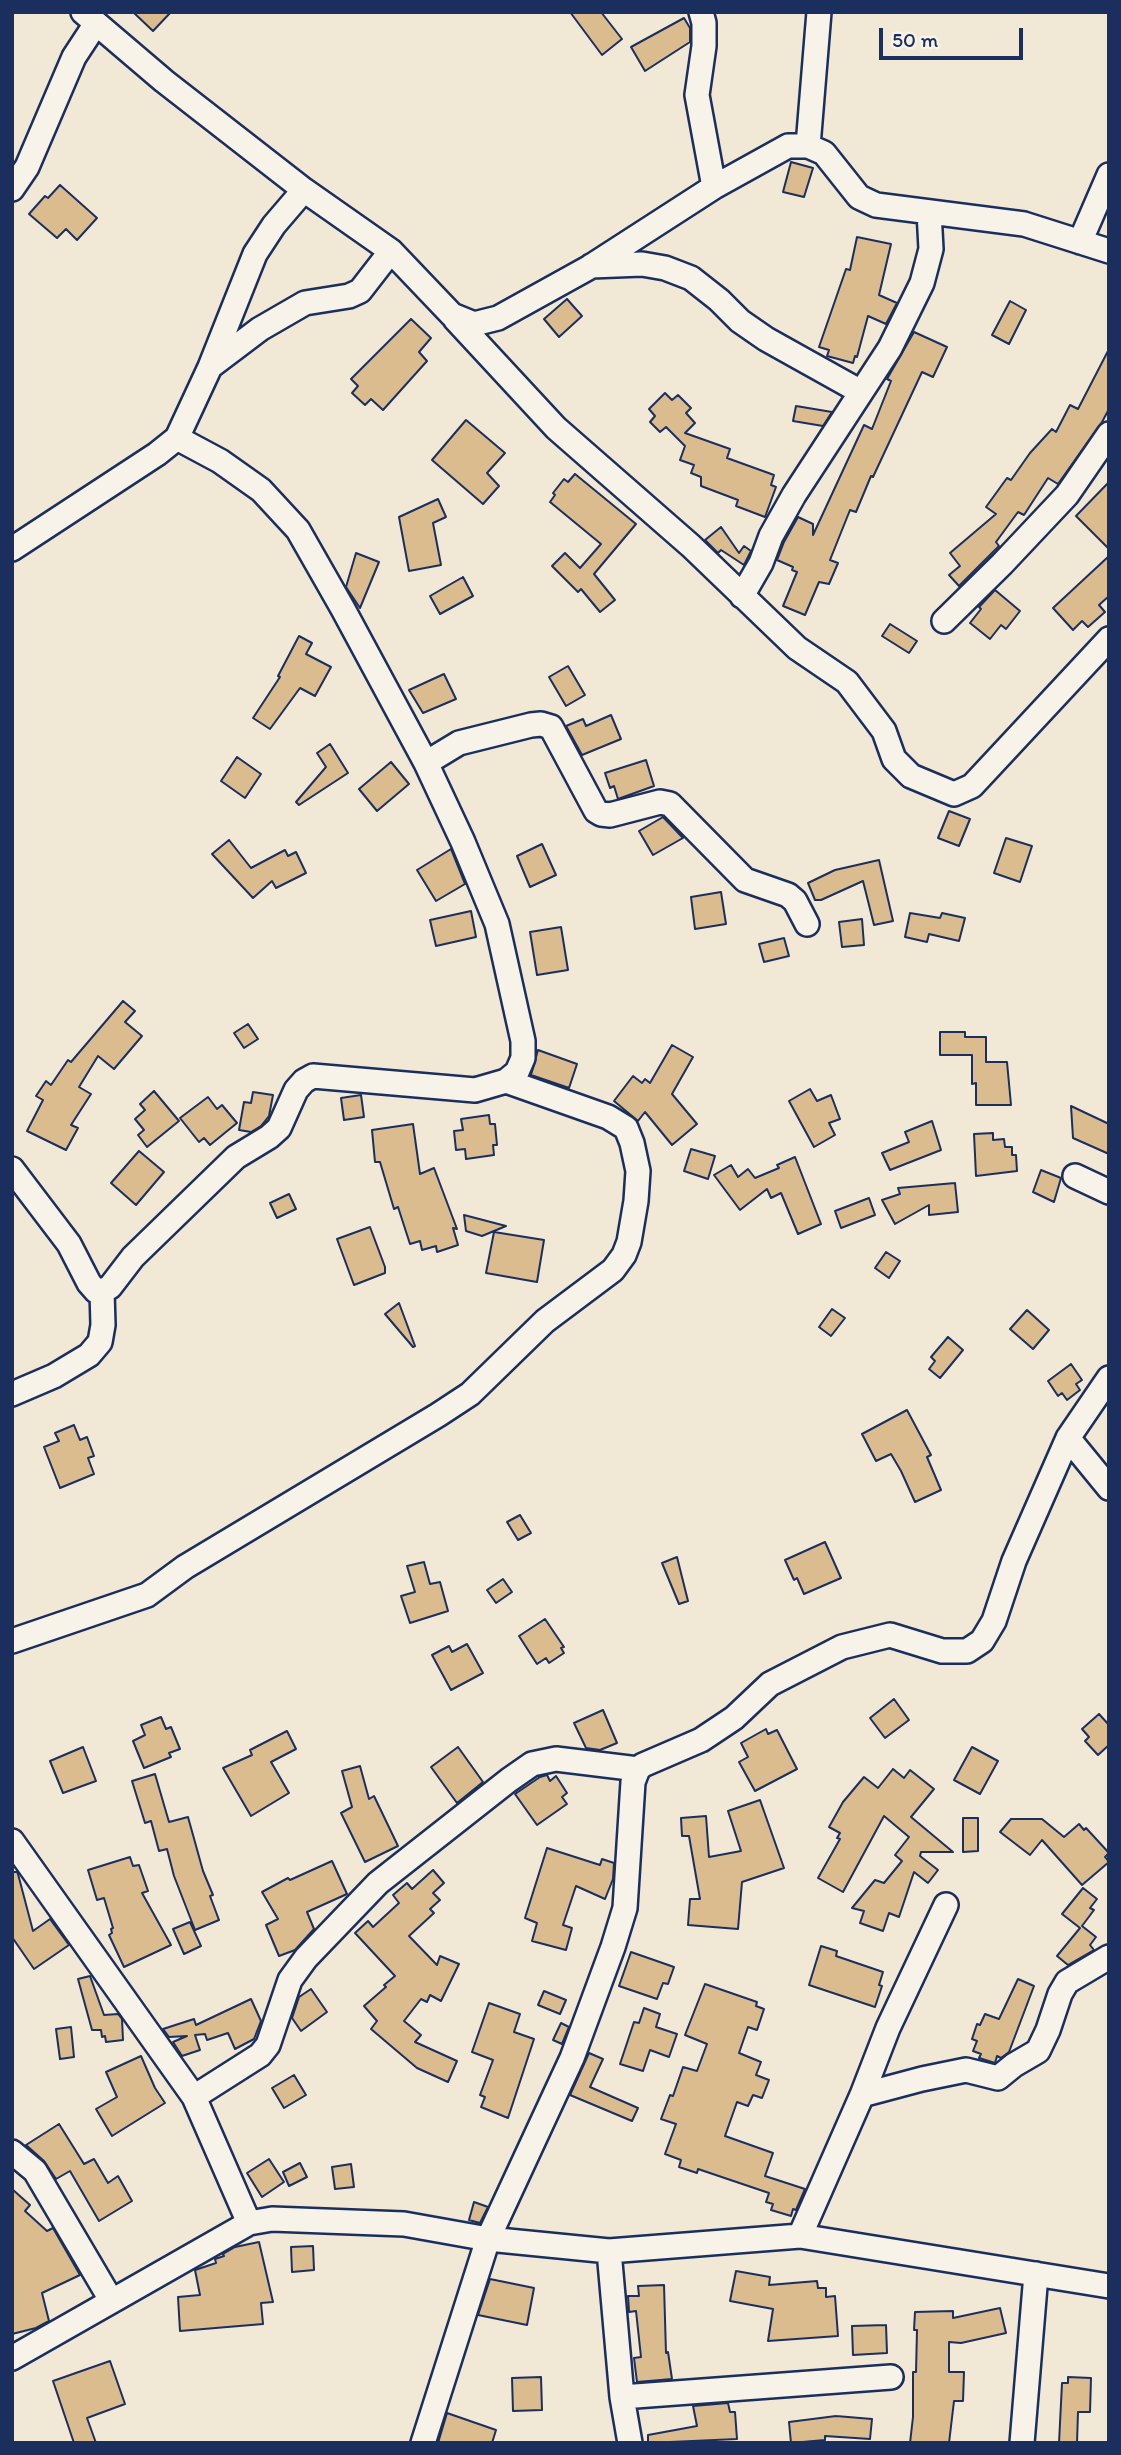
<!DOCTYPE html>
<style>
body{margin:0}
#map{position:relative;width:1121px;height:2455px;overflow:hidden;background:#f1e8d6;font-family:Itim,sans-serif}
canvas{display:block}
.frame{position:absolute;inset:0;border:14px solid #1b2f5e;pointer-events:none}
.scale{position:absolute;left:879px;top:28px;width:144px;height:32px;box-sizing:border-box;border:4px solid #1b2f5e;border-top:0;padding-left:9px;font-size:21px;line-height:24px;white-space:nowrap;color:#1b2f5e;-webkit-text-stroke:5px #f7f3e8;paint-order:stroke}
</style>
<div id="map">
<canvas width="1121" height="2455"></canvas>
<div class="frame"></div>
<div class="scale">50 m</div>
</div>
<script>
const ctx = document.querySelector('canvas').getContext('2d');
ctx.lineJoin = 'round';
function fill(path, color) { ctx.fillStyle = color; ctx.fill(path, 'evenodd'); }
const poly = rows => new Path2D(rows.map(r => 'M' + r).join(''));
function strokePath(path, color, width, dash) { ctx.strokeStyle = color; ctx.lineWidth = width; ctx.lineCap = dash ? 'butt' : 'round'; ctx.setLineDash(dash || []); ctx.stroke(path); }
const building = poly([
 [133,12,171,12,153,31,133,12],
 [570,12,601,12,622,39,602,55,570,12],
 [684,18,690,28,690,42,645,71,631,47,684,18],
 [791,162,813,168,804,197,783,192,791,162],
 [60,185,97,218,77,240,66,229,57,238,29,214,45,196,48,198,60,185],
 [857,237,891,244,879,295,897,303,886,324,868,316,857,357,855,356,853,363,827,356,829,350,819,347,846,269,850,270,857,237],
 [567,299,582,316,559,337,544,319,567,299],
 [1010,301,1026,310,1009,344,992,335,1010,301],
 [411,319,431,338,419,352,427,361,383,410,371,399,365,405,352,393,358,386,351,379,411,319],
 [914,332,947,347,933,377,922,372,873,477,871,476,856,512,850,510,830,560,838,563,829,584,819,582,805,615,783,606,797,572,792,570,793,567,777,560,784,542,798,517,813,524,813,535,864,425,872,429,891,381,887,379,914,332],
 [1109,349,1109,409,1102,422,1058,484,1048,478,1024,515,1018,512,996,542,999,546,959,586,949,575,960,566,950,553,996,514,986,507,1007,478,1011,480,1030,453,1052,429,1056,432,1070,405,1078,409,1109,349],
 [665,393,672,400,678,395,691,408,686,413,695,423,685,433,730,449,727,458,774,475,771,485,776,487,765,517,736,506,738,500,701,486,701,477,691,473,694,465,680,460,685,446,666,427,660,432,650,422,655,416,649,409,665,393],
 [796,406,832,412,823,426,793,421,796,406],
 [466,420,505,453,487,473,499,486,483,504,432,460,466,420],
 [575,474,636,524,594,574,615,600,600,612,581,589,578,592,552,566,565,553,580,568,601,544,550,502,555,495,553,493,564,479,568,482,575,474],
 [1109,482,1109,549,1076,516,1109,482],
 [438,499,446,517,433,523,441,565,409,571,399,517,438,499],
 [721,527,739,553,744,546,751,551,744,565,721,550,718,553,705,540,721,527],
 [356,553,379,562,360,608,346,587,356,553],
 [1109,556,1109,596,1099,605,1105,612,1088,627,1082,621,1073,630,1053,608,1109,556],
 [463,577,473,596,440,614,430,596,463,577],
 [995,590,1020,611,1006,629,1001,625,990,639,970,623,981,609,979,607,995,590],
 [890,624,917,641,909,653,882,636,890,624],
 [299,636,312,643,306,654,331,667,315,696,300,688,270,729,253,718,280,677,278,676,299,636],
 [568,666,585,695,566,706,549,677,568,666],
 [444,674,456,699,423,713,409,690,444,674],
 [611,715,621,739,582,755,566,726,583,719,586,726,611,715],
 [330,744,348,773,299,805,296,802,326,767,317,753,330,744],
 [237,757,261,774,245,798,221,781,237,757],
 [646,760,654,786,618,799,614,786,610,788,605,773,646,760],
 [391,762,409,784,377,811,359,789,391,762],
 [949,811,970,819,959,846,938,838,949,811],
 [663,817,683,838,653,855,639,831,663,817],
 [1006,838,1032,846,1020,882,994,873,1006,838],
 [229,840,251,868,285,850,288,856,296,852,306,873,276,888,272,881,253,898,212,854,229,840],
 [542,844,556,875,530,887,517,856,542,844],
 [451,849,465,884,436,901,417,870,451,849],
 [879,860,893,921,874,925,863,881,821,900,815,900,808,883,835,870,879,860],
 [721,892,726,924,695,929,691,897,721,892],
 [471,911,476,937,436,946,430,920,471,911],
 [910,913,940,918,942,913,965,918,959,941,929,934,927,942,905,937,910,913],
 [862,919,864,945,842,947,839,922,862,919],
 [561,927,568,970,537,975,530,932,561,927],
 [784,938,789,956,764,962,759,944,784,938],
 [123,1001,135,1011,125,1022,142,1036,114,1069,98,1056,79,1087,91,1094,71,1125,78,1128,66,1150,27,1131,43,1100,36,1096,46,1081,51,1085,68,1060,71,1062,123,1001],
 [248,1024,258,1039,244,1048,234,1033,248,1024],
 [940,1032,965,1032,965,1037,986,1037,986,1062,1007,1062,1011,1105,976,1105,976,1083,972,1084,972,1055,940,1055,940,1032],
 [672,1045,693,1057,672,1094,697,1124,672,1145,645,1112,638,1121,614,1101,633,1076,642,1083,645,1079,650,1083,672,1045],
 [538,1050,577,1064,569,1088,531,1075,538,1050],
 [810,1089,817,1101,831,1095,840,1119,829,1123,835,1135,814,1147,789,1101,810,1089],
 [154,1091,179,1121,147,1147,138,1135,144,1130,135,1119,145,1110,140,1104,154,1091],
 [253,1092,273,1095,269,1116,261,1126,251,1132,239,1130,244,1102,251,1103,253,1092],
 [361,1095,364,1117,344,1120,341,1098,361,1095],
 [208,1097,217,1109,222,1105,237,1123,210,1145,204,1138,199,1142,180,1118,208,1097],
 [1071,1106,1109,1124,1109,1154,1073,1138,1071,1106],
 [489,1115,490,1124,495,1124,497,1145,493,1145,494,1155,466,1159,465,1149,456,1150,454,1131,463,1130,461,1119,489,1115],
 [932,1121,941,1150,890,1170,882,1153,909,1142,905,1132,932,1121],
 [413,1124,420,1174,434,1168,457,1229,453,1228,458,1245,437,1252,436,1246,422,1250,420,1241,410,1244,398,1207,394,1209,380,1162,375,1162,372,1130,413,1124],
 [993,1133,993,1140,1004,1139,1005,1147,1012,1147,1012,1155,1016,1155,1017,1171,976,1176,974,1134,993,1133],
 [691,1149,715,1156,708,1179,684,1171,691,1149],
 [139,1151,164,1172,136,1205,111,1183,139,1151],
 [795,1157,821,1224,798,1234,781,1193,771,1198,767,1189,740,1210,714,1175,731,1165,738,1177,748,1169,755,1178,779,1168,777,1165,795,1157],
 [1041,1170,1061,1178,1054,1202,1033,1192,1041,1170],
 [955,1183,958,1212,929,1215,929,1205,895,1224,882,1200,900,1194,898,1188,955,1183],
 [289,1194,296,1209,277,1218,270,1203,289,1194],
 [869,1198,875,1215,841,1228,835,1211,869,1198],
 [464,1215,506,1226,482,1236,466,1231,464,1215],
 [370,1227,385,1267,385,1273,354,1285,337,1239,370,1227],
 [494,1232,544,1240,537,1282,486,1273,494,1232],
 [886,1252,900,1261,889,1278,875,1268,886,1252],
 [399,1303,415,1346,413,1347,385,1314,399,1303],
 [832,1309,845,1318,831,1336,819,1327,832,1309],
 [1027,1310,1049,1330,1033,1349,1010,1329,1027,1310],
 [948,1337,963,1350,940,1378,929,1369,935,1361,931,1357,948,1337],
 [1071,1364,1082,1380,1076,1384,1080,1390,1067,1400,1062,1393,1058,1396,1048,1381,1071,1364],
 [907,1410,931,1455,927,1457,941,1490,915,1502,901,1471,891,1454,876,1461,862,1434,907,1410],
 [74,1425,80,1440,87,1437,94,1456,88,1458,94,1474,60,1488,44,1447,59,1441,55,1433,74,1425],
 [520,1515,531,1533,518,1540,507,1522,520,1515],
 [825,1542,841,1578,804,1594,797,1578,794,1580,785,1560,825,1542],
 [677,1557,688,1601,679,1604,662,1563,677,1557],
 [424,1562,430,1584,440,1582,448,1611,410,1623,401,1596,415,1592,407,1566,424,1562],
 [503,1579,512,1592,496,1603,487,1590,503,1579],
 [545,1619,564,1647,561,1648,564,1653,549,1663,546,1658,537,1664,519,1636,545,1619],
 [467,1644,483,1673,451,1690,432,1655,449,1646,452,1652,467,1644],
 [894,1699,909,1720,885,1738,870,1718,894,1699],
 [603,1710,617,1743,600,1750,586,1748,574,1723,603,1710],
 [1099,1714,1109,1725,1109,1745,1098,1755,1085,1741,1089,1737,1082,1729,1099,1714],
 [161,1717,166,1729,171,1727,180,1749,169,1753,171,1757,144,1768,133,1741,145,1735,141,1725,161,1717],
 [766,1729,768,1734,777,1730,797,1769,755,1791,739,1762,748,1757,741,1743,766,1729],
 [287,1731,296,1749,271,1762,289,1793,251,1816,223,1768,252,1755,250,1750,287,1731],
 [83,1747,96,1781,63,1793,50,1761,83,1747],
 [458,1747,483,1782,457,1803,431,1767,458,1747],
 [972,1747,998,1761,980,1794,954,1780,972,1747],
 [360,1766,369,1799,374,1796,398,1846,365,1862,341,1813,352,1807,342,1771,360,1766],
 [893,1769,904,1778,910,1770,934,1789,911,1817,953,1852,921,1852,920,1856,938,1870,928,1883,914,1872,899,1917,889,1913,883,1931,860,1923,864,1911,852,1908,875,1880,884,1883,902,1861,895,1855,909,1837,884,1816,843,1892,818,1878,840,1839,837,1838,840,1833,829,1827,843,1802,864,1777,878,1788,893,1769],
 [155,1774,169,1822,188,1817,203,1871,213,1895,210,1896,219,1920,195,1930,174,1876,167,1849,159,1851,151,1821,145,1823,132,1781,155,1774],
 [547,1775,550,1781,556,1776,567,1793,562,1797,567,1804,537,1825,515,1794,540,1777,547,1775],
 [760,1800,784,1868,742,1882,738,1929,688,1925,690,1899,700,1899,689,1836,682,1836,681,1818,706,1816,709,1857,741,1851,728,1811,760,1800],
 [963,1818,978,1818,978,1851,963,1852,963,1818],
 [1011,1819,1042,1819,1064,1837,1079,1824,1084,1830,1086,1828,1109,1853,1105,1857,1109,1862,1082,1885,1042,1840,1030,1855,1000,1832,1011,1819],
 [547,1848,600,1865,602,1859,614,1863,613,1879,605,1899,576,1886,563,1925,572,1928,566,1950,532,1941,537,1923,525,1918,547,1848],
 [130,1857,133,1866,139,1865,148,1891,142,1893,171,1945,124,1967,109,1935,112,1933,111,1929,113,1928,104,1898,97,1900,88,1870,130,1857],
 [332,1861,347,1894,307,1912,314,1929,295,1950,279,1956,266,1925,278,1919,262,1892,288,1878,290,1880,332,1861],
 [433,1870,444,1883,433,1893,440,1900,430,1909,434,1913,409,1936,437,1965,440,1956,459,1964,441,2001,430,1995,427,2002,421,1999,404,2021,421,2035,415,2042,457,2061,448,2082,417,2068,371,2029,377,2021,364,2006,386,1987,384,1985,395,1976,355,1933,368,1921,373,1927,399,1903,393,1895,407,1883,412,1889,433,1870],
 [12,1872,17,1872,18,1874,33,1931,50,1919,69,1945,34,1969,12,1937,12,1872],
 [1083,1888,1097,1899,1090,1908,1094,1910,1082,1926,1096,1937,1090,1945,1094,1950,1068,1965,1057,1956,1080,1928,1062,1914,1083,1888],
 [190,1922,201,1946,184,1954,173,1929,190,1922],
 [821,1946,837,1951,836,1956,883,1972,879,1985,882,1986,875,2007,809,1985,821,1946],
 [631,1952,674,1967,668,1984,663,1983,657,1999,619,1986,631,1952],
 [90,1976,104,2015,118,2014,122,2019,123,2040,106,2042,105,2036,102,2037,101,2030,92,2030,78,1979,90,1976],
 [1018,1979,1034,1986,1009,2052,1001,2058,997,2056,995,2063,979,2058,981,2054,973,2051,977,2041,972,2039,977,2024,980,2025,985,2014,999,2019,1018,1979],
 [705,1984,757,2002,756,2006,764,2009,757,2030,748,2027,739,2053,761,2062,756,2075,769,2080,762,2098,753,2095,748,2106,737,2102,725,2136,773,2153,765,2176,805,2189,796,2210,793,2209,791,2216,771,2210,773,2204,766,2202,769,2193,698,2169,697,2173,679,2167,681,2160,665,2154,676,2124,661,2119,670,2095,673,2096,683,2067,697,2071,707,2044,685,2035,705,1984],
 [311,1989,327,2012,301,2031,292,2018,299,1997,311,1989],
 [544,1991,566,2000,560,2014,538,2005,544,1991],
 [251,1999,261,2021,254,2039,235,2049,228,2033,207,2040,205,2034,195,2035,200,2050,182,2056,173,2042,187,2036,169,2037,163,2029,194,2019,196,2025,251,1999],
 [489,2003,520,2014,514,2032,534,2039,508,2118,481,2107,485,2097,480,2095,493,2060,472,2052,489,2003],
 [644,2008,660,2014,656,2027,677,2034,669,2057,650,2050,643,2071,620,2064,634,2022,639,2023,644,2008],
 [561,2023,569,2027,562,2044,553,2040,561,2023],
 [71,2027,74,2057,60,2059,56,2029,71,2027],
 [589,2053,603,2059,590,2087,638,2108,632,2121,570,2095,589,2053],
 [141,2056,155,2088,165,2103,112,2136,96,2109,117,2097,106,2072,141,2056],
 [294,2075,306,2095,284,2108,272,2088,294,2075],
 [59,2124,84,2164,94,2159,108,2183,118,2176,132,2201,99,2221,70,2171,56,2179,44,2161,26,2145,59,2124],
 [269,2159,284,2182,262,2197,247,2173,269,2159],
 [300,2163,307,2177,289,2186,283,2172,300,2163],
 [351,2164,354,2187,335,2189,332,2167,351,2164],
 [12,2189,30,2205,25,2211,47,2231,53,2228,80,2275,42,2293,49,2321,36,2328,12,2334,12,2189],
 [474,2202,488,2207,480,2223,469,2220,474,2202],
 [259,2242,273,2302,261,2303,263,2324,180,2331,178,2297,200,2295,195,2270,216,2263,215,2259,224,2256,223,2254,235,2247,259,2242],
 [313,2246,314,2270,292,2272,291,2247,313,2246],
 [736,2271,770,2277,769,2285,817,2281,818,2288,826,2288,826,2297,835,2296,838,2336,768,2341,773,2309,730,2301,736,2271],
 [490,2279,534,2288,527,2325,478,2315,490,2279],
 [664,2285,666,2353,668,2352,672,2379,637,2382,634,2358,641,2357,636,2311,629,2312,628,2296,639,2296,638,2286,664,2285],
 [1000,2308,1006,2333,961,2343,949,2342,949,2372,964,2372,963,2401,954,2401,949,2443,910,2443,913,2417,913,2372,916,2372,917,2330,914,2330,915,2312,953,2311,953,2318,1000,2308],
 [886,2325,887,2353,853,2355,852,2326,886,2325],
 [110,2361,125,2404,87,2418,96,2443,74,2443,53,2381,110,2361],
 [541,2377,542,2410,513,2411,512,2378,541,2377],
 [1068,2377,1091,2378,1090,2412,1078,2412,1077,2443,1059,2443,1062,2383,1068,2383,1068,2377],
 [728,2403,730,2412,735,2412,737,2439,648,2443,648,2435,697,2426,693,2406,728,2403],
 [447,2413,496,2430,492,2443,438,2443,447,2413],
 [836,2416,872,2419,870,2439,825,2436,825,2440,791,2443,789,2422,836,2416]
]);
fill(building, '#dbbc8e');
strokePath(building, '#1b2f5e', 2);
const minor = poly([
 [83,12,164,81,304,190,391,251,452,315,474,324,498,318,590,267,714,187,788,146,808,146,824,153,859,197,876,205,1024,224,1109,251],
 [701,12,704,23,704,46,697,95,714,187],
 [808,146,819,12],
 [12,189,27,167,74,57,95,25],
 [1080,242,1109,175],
 [591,266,642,264,665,268,691,278,719,300,740,321,766,339,861,392],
 [455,319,556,428,691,546,797,648,847,682,884,731,894,759,911,776,954,794,972,786,1109,639],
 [211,366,260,329,305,303,349,296,360,291,391,251],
 [12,549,157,454,177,438,210,367,255,254,274,225,304,190],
 [742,596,761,563,771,536,794,495,890,348,922,283,931,249,929,212],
 [944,621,1002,564,1067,495,1109,434],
 [426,763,459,743,531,725,541,724,551,727,596,811,601,814,610,815,660,802,670,804,745,880,788,895,795,901,807,924],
 [12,1169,69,1244,89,1283,96,1291,102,1291,110,1287,133,1257,236,1157,269,1137,279,1128,296,1090,304,1081,313,1076,475,1090,506,1081,517,1072,523,1058,523,1041,497,924,463,842,426,763,343,609,298,530,261,490,220,461,177,438],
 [1075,1176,1109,1192],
 [12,1394,54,1376,89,1355,100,1342,103,1325,102,1291],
 [1068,1438,1109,1488],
 [12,1641,147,1595,185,1567,438,1415,470,1394,545,1321,613,1270,624,1255,629,1242,636,1201,638,1171,632,1143,626,1128,608,1117,506,1081],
 [12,1841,194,2097,249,2223],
 [862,2095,922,2079,966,2070,998,2078,1014,2065,1038,2051,1048,2030,1060,1994,1067,1982,1109,1957],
 [194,2097,260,2055,268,2045,290,1980,306,1958,378,1883,509,1780,532,1764,556,1759,638,1769],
 [12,2152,35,2171,111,2300],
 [800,2236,862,2095,888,2028,946,1905],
 [609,2251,622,2397,630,2443],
 [12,2358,249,2223,272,2219,404,2224,488,2239,609,2251,800,2236,1109,2286],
 [622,2397,891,2377],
 [423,2443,488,2239,572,2058,613,1947,625,1908,633,1782,638,1769,643,1765,701,1740,734,1718,770,1684,842,1647,890,1635,942,1651,967,1651,982,1641,994,1621,1014,1561,1068,1438,1109,1378],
 [1022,2443,1036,2274]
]);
strokePath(minor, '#1b2f5e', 28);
strokePath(minor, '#f7f3e8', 23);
</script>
